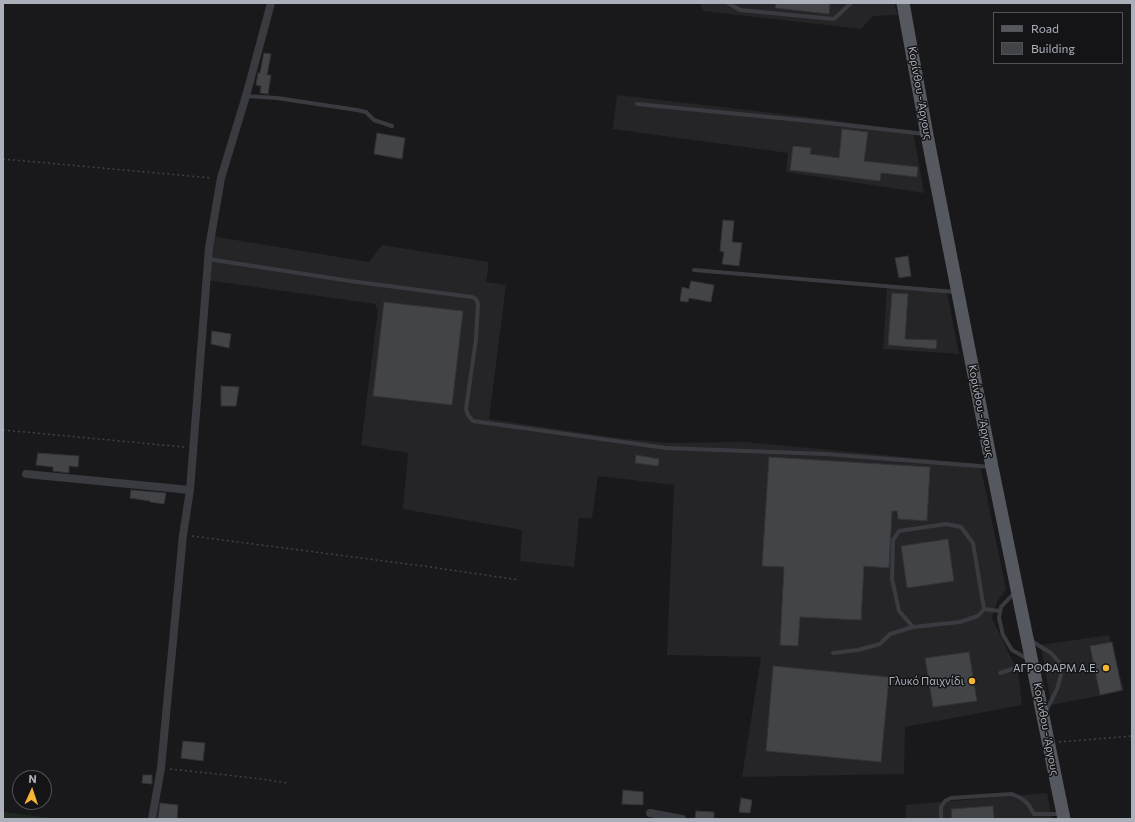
<!DOCTYPE html>
<meta charset="utf-8">
<style>
body{margin:0}
#map{position:relative;width:1135px;height:822px;overflow:hidden;background:#19191b;font-family:Commissioner,sans-serif}
canvas{display:block}
.frame{position:absolute;inset:0;border:4px solid #abb0bb;pointer-events:none}
.legend{position:absolute;left:993px;top:12px;width:130px;height:52px;box-sizing:border-box;background:#141416;border:1px solid #505258;margin:0;padding:5px 7px;list-style:none;font-size:12px;color:#abb0bb}
.legend li{display:flex;align-items:center;gap:8px;height:20px}
.legend b{width:20px;border:1px solid #505258}
.north{position:absolute;left:12px;top:770px;width:40px;height:40px;box-sizing:border-box;background:#141416;border:1px solid #505258;border-radius:50%;rotate:3deg;font-size:11px;font-weight:700;line-height:16px;text-align:center;color:#abb0bb}
.north::after{content:'';display:block;margin:auto;width:14px;height:18px;background:#f7b534;clip-path:polygon(50% 0,100% 100%,50% 72%,0 100%)}
</style>
<div id="map">
<canvas width="1135" height="822"></canvas>
<div class="frame"></div>
<ul class="legend">
<li><b style="height:5px;background:#55585f"></b>Road</li>
<li><b style="height:11px;background:#434448"></b>Building</li>
</ul>
<div class="north">N</div>
</div>
<script>
const ctx = document.querySelector('canvas').getContext('2d');
ctx.lineJoin = 'round';
function fill(path, color) { ctx.fillStyle = color; ctx.fill(path, 'evenodd'); }
const poly = rows => new Path2D(rows.map(r => 'M' + r).join(''));
function strokePath(path, color, width, dash) { ctx.strokeStyle = color; ctx.lineWidth = width; ctx.lineCap = dash ? 'butt' : 'round'; ctx.setLineDash(dash || []); ctx.stroke(path); }
function drawText(font, color, halo, rows, align = 'center') {
  ctx.font = font + ' Commissioner,sans-serif'; ctx.lineWidth = 3; ctx.setLineDash([]); ctx.textBaseline = 'middle'; ctx.strokeStyle = halo; ctx.fillStyle = color; for (const [text, x, y, turn = 0] of rows) {
    ctx.save(); ctx.translate(x, y); ctx.rotate((+turn || 0) * Math.PI / 180); ctx.textAlign = isNaN(turn) ? turn : align; if (halo) ctx.strokeText(text, 0, 0); ctx.fillText(text, 0, 0); ctx.restore();
  }
}
fill(poly([
 [700,3,894,3,898,15,873,16,861,29,703,11],
 [617,95,808,117,913,131,924,193,786,172,788,153,613,129],
 [211,236,369,262,382,245,489,262,486,282,506,285,489,419,603,436,665,443,745,442,980,464,1006,589,997,602,992,618,1018,672,1022,705,905,727,904,774,742,777,761,657,667,655,674,485,598,476,592,518,579,518,574,567,520,561,522,530,403,509,408,453,361,445,378,310,375,304,206,280],
 [887,287,947,292,959,354,883,349],
 [1109,635,1124,691,1051,705,1041,645],
 [1047,793,1052,819,905,819,906,805]
]), '#252528');
fill(poly([
 [3,812,58,819,3,819]
]), '#202921');
const building = poly([
 [776,3,830,3,829,14,775,8,776,3],
 [264,53,271,54,267,75,271,75,268,94,260,93,261,86,256,85,258,73,260,73,264,53],
 [842,129,868,132,864,161,918,167,917,177,881,173,880,181,790,170,793,146,811,148,810,154,839,158,842,129],
 [377,133,405,138,402,159,374,154,377,133],
 [723,220,734,221,732,242,742,243,739,266,722,264,724,252,720,251,723,220],
 [908,256,911,276,899,278,895,258,908,256],
 [691,281,714,285,711,302,689,298,688,302,680,301,682,287,689,289,691,281],
 [892,293,908,294,905,339,937,340,936,349,888,345,892,293],
 [384,302,463,311,452,405,373,396,384,302],
 [212,331,231,334,229,348,211,344,212,331],
 [221,386,239,387,236,406,221,406,221,386],
 [38,453,79,456,78,467,69,466,69,473,53,471,53,467,36,465,38,453],
 [636,455,659,459,658,466,635,463,636,455],
 [769,457,930,467,927,521,898,519,897,511,892,511,889,568,864,566,861,620,800,617,798,646,780,645,784,567,762,566,769,457],
 [131,490,166,493,164,504,150,502,150,501,130,498,131,490],
 [948,539,954,581,907,588,901,546,948,539],
 [1112,642,1122,690,1100,695,1090,646,1112,642],
 [969,652,977,701,933,707,925,658,969,652],
 [773,666,889,677,881,762,766,751,773,666],
 [183,741,205,743,203,761,181,758,183,741],
 [143,775,152,775,152,784,142,783,143,775],
 [623,790,643,792,643,805,622,804,623,790],
 [741,798,752,800,750,813,739,812,741,798],
 [160,803,178,805,177,819,158,818,160,803],
 [993,806,994,819,952,819,951,809,993,806],
 [696,811,714,812,714,819,695,819,696,811]
]);
fill(building, '#434448');
strokePath(building, '#333337', 1);
strokePath(poly([
 [3,159,212,178],
 [3,430,184,447],
 [192,536,430,567,519,580],
 [1059,742,1132,736],
 [170,769,254,778,287,783]
]), '#3f4247', 1.5, [2, 3]);
strokePath(poly([
 [728,3,740,10,834,19,851,3],
 [246,96,277,98,357,110,366,112,374,120,392,126],
 [637,104,810,121,925,134],
 [208,259,350,281,472,297,476,299,478,304,476,339,466,409,468,415,473,421,666,448,826,454,991,467],
 [694,270,955,292],
 [1015,592,1001,607,999,618,1003,635,1012,650,1028,659],
 [913,627,899,611,892,579,893,540,899,531,946,524,961,527,973,543,984,609],
 [1030,640,1051,653,1059,662,1061,675,1057,689,1046,711],
 [833,653,858,650,880,644,890,634,913,627,960,622,978,616,984,609,1000,611],
 [1000,673,1031,663],
 [1034,814,1061,814],
 [941,819,941,807,945,801,951,798,1012,794,1021,798,1028,804,1034,814]
]), '#393b40', 4);
strokePath(poly([
 [26,474,190,490],
 [650,813,682,819],
 [152,819,161,768,183,535,190,490,209,248,221,178,246,96,271,3]
]), '#393b40', 8);
strokePath(poly([
 [903,3,927,135,992,467,1064,819]
]), '#55585f', 13);
for (const [x, y, r, color] of [
 [1106,668,4,"#f7b534"],
 [972,681,4,"#f7b534"]
]) { const dot = new Path2D(); dot.arc(x, y, r, 0, 2 * Math.PI); ctx.fillStyle = color; ctx.fill(dot); strokePath(dot, '#141416', 1.5); }
drawText('11px', '#abb0bb', '#141416', [
 ["Κορίνθου - Άργους",920,93,80],
 ["Κορίνθου - Άργους",981,411,79],
 ["Κορίνθου - Άργους",1046,729,79]
]);
drawText('11px', '#abb0bb', '#141416', [
 ["ΑΓΡΟΦΑΡΜ Α.Ε.",1098,668],
 ["Γλυκό Παιχνίδι",964,681]
], 'right');
</script>
